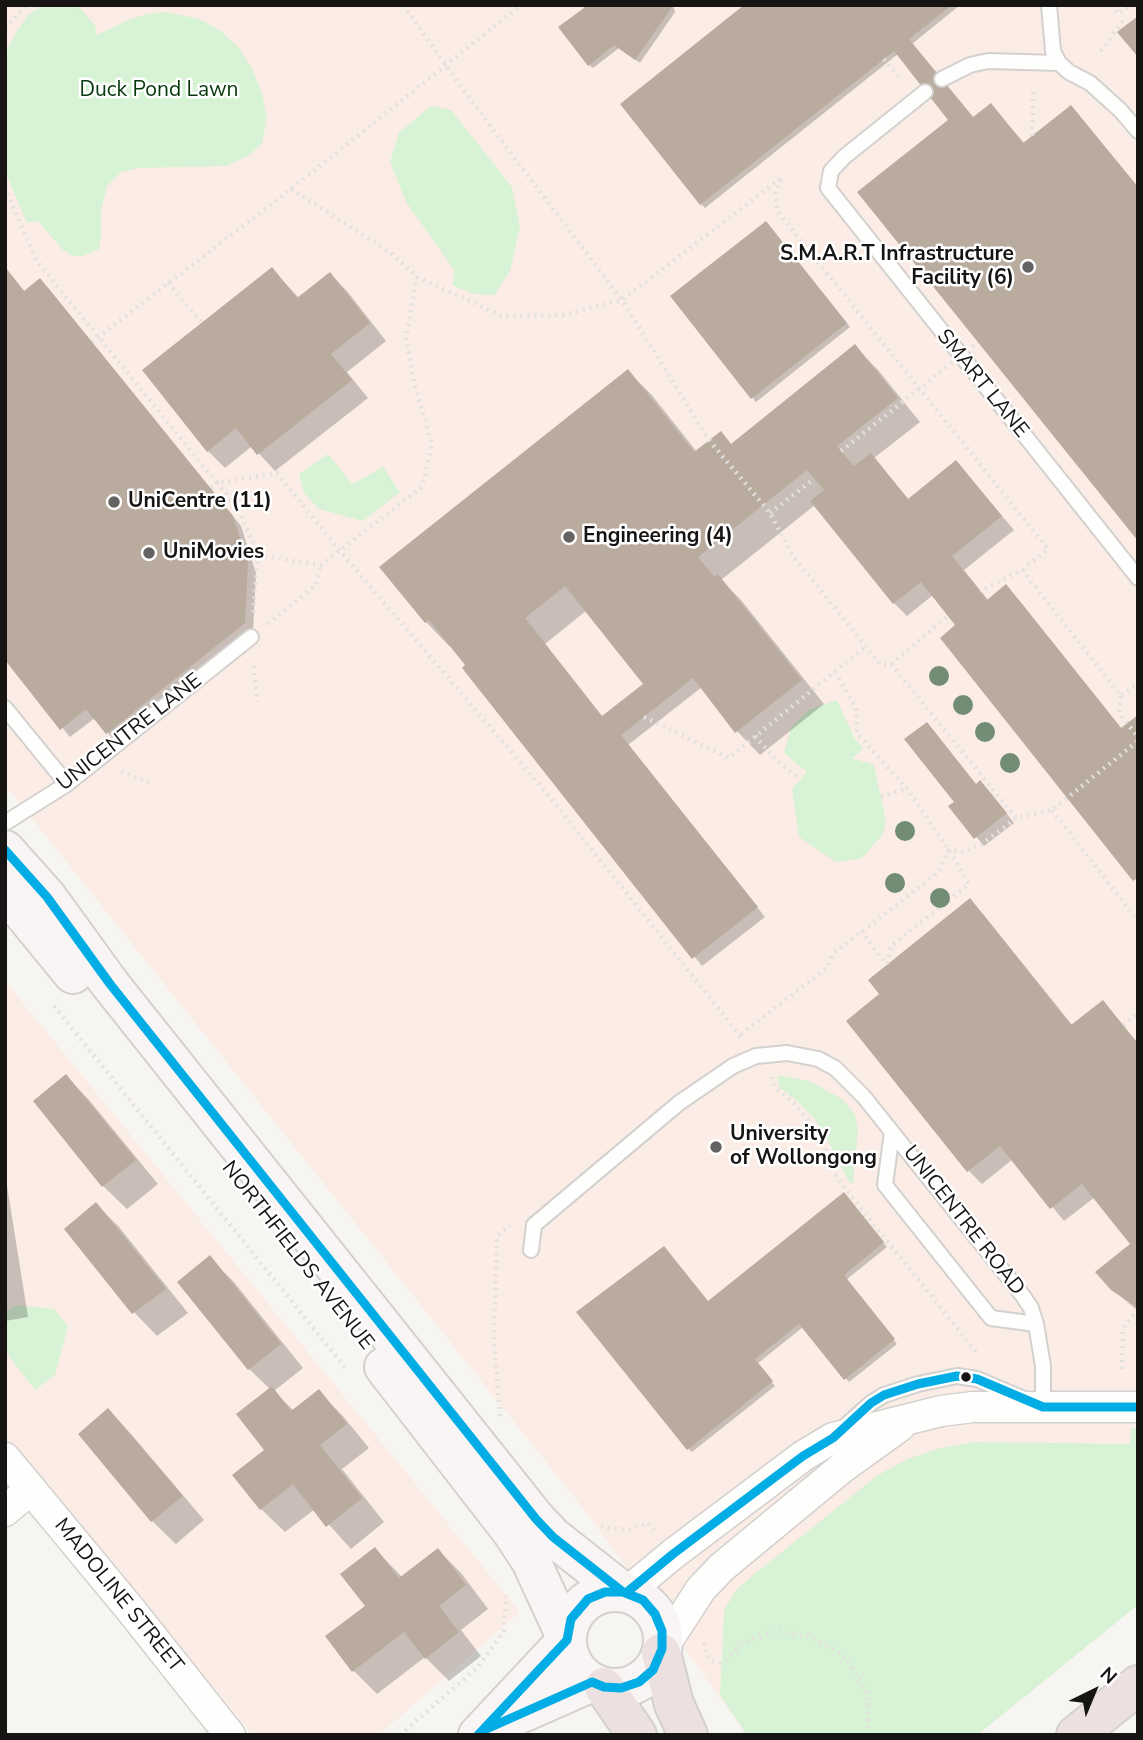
<!DOCTYPE html>
<style>
body{margin:0}
#map{position:relative;width:1143px;height:1740px;overflow:hidden;background:#f7f5f2;font-family:"Nunito Sans",sans-serif}
canvas{display:block}
.frame{position:absolute;inset:0;border:7px solid #171513;pointer-events:none}
.north{position:absolute;left:1059px;top:1656px;width:70px;height:70px;-webkit-text-stroke:5px #fff;paint-order:stroke;rotate:43deg;font-size:19px;font-weight:700;line-height:28px;text-align:center;color:#171513}
.north::after{content:'';display:block;margin:auto;width:24px;height:32px;background:#171513;clip-path:polygon(50% 0,100% 100%,50% 72%,0 100%)}
</style>
<div id="map">
<canvas width="1143" height="1740"></canvas>
<div class="frame"></div>
<div class="north">N</div>
</div>
<script>
const ctx = document.querySelector('canvas').getContext('2d');
ctx.lineJoin = 'round';
function fill(path, color) { ctx.fillStyle = color; ctx.fill(path, 'evenodd'); }
const poly = rows => new Path2D(rows.map(r => 'M' + r).join(''));
function strokePath(path, color, width, dash) { ctx.strokeStyle = color; ctx.lineWidth = width; ctx.lineCap = dash ? 'butt' : 'round'; ctx.setLineDash(dash || []); ctx.stroke(path); }
function drawText(font, color, halo, rows, align = 'center') {
  ctx.font = font + ' "Nunito Sans",sans-serif'; ctx.lineWidth = 5; ctx.setLineDash([]); ctx.textBaseline = 'middle'; ctx.strokeStyle = halo; ctx.fillStyle = color; for (const [text, x, y, turn = 0] of rows) {
    ctx.save(); ctx.translate(x, y); ctx.rotate((+turn || 0) * Math.PI / 180); ctx.textAlign = isNaN(turn) ? turn : align; if (halo) ctx.strokeText(text, 0, 0); ctx.fillText(text, 0, 0); ctx.restore();
  }
}
fill(poly([
 [5,5,1138,5,1138,1605,977,1735,747,1735,583,1508,5,785],
 [5,981,520,1612,379,1735,253,1735,5,1436]
]), '#fbede5');
fill(poly([
 [44,5,77,5,95,25,97,35,128,20,147,14,166,12,200,19,222,32,239,48,252,69,262,93,267,118,262,144,248,156,226,166,139,168,121,172,107,186,101,210,101,235,99,249,83,256,72,256,62,249,38,221,27,223,5,171,5,54,16,32,29,14],
 [431,106,451,110,512,187,520,227,510,271,494,295,474,294,452,285,455,271,406,202,390,162,399,133],
 [328,454,352,484,383,467,400,492,363,521,319,509,304,493,299,474],
 [837,700,854,737,863,749,852,758,874,765,886,821,883,834,862,858,836,862,799,837,792,789,807,772,784,753,791,727,808,710],
 [783,1076,809,1081,842,1099,855,1114,858,1129,853,1184,849,1182,825,1135,814,1118,795,1099,779,1087,777,1077],
 [15,1305,54,1309,68,1326,55,1375,35,1390,5,1351,5,1312],
 [1131,1428,1138,1428,1138,1605,977,1735,747,1735,720,1695,724,1611,735,1591,752,1576,878,1475,908,1459,937,1449,972,1442,1130,1444]
]), '#d7f2d4');
fill(poly([
 [584,5,673,5,675,12,640,63,619,48,593,68,589,65],
 [747,5,960,5,912,44,974,118,991,105,1025,144,1071,107,1138,187,950,120,898,54,705,208,701,204],
 [769,227,850,327,756,402,672,297],
 [5,267,25,292,40,280,49,289,241,526,256,573,253,632,115,741,95,718,70,737,5,658],
 [272,269,299,298,330,274,347,291,386,341,347,372,368,398,275,471,252,446,225,468,208,451],
 [855,347,878,370,920,422,874,458,909,500,956,462,1014,530,964,570,989,601,1006,587,1019,600,1122,729,1138,717,1138,883,958,626,933,595,907,616,894,603,815,505,721,580,741,600,824,704,760,755,737,731,702,687,628,745,765,917,702,966,451,644,449,646,426,622,627,371,651,394,697,452,721,433,732,445],
 [587,610,645,684,603,718,545,644],
 [977,785,989,791,1014,823,984,846,951,807],
 [970,901,983,914,1073,1026,1103,1002,1138,1043,1138,1311,1112,1289,1133,1244,1095,1197,1064,1221,1013,1159,982,1184,969,1171,849,1021,882,995],
 [66,1076,89,1100,158,1184,127,1209,103,1186],
 [5,1173,28,1317,5,1321],
 [848,1199,887,1247,846,1280,897,1344,849,1382,803,1327,757,1364,775,1386,692,1452,688,1448,708,1303],
 [96,1204,119,1227,188,1313,157,1336,134,1312],
 [209,1258,233,1281,303,1368,274,1391,294,1411,319,1392,342,1415,369,1448,342,1469,384,1522,351,1549,315,1509,285,1532,261,1509,235,1475,266,1450,270,1389,249,1369],
 [108,1410,131,1434,204,1520,176,1544,152,1521],
 [375,1549,402,1577,438,1550,461,1573,488,1609,461,1630,481,1656,449,1681,425,1657,377,1694,354,1671,327,1637,367,1606]
]), '#0003');
fill(poly([
 [582,5,672,5,672,7,635,60,614,45,588,66,558,27,584,8],
 [744,5,952,5,909,39,973,117,991,103,1023,143,1071,105,1138,187,1138,541,857,192,948,120,894,51,700,205,620,104],
 [1138,16,1138,57,1117,32],
 [766,221,847,323,751,399,670,296],
 [5,267,24,291,40,278,233,516,248,563,245,623,106,734,86,709,60,730,5,660],
 [272,267,297,298,330,272,370,323,331,354,352,380,257,455,236,428,207,452,142,370],
 [855,344,898,398,837,446,841,451,854,466,871,453,908,499,956,460,1002,516,952,556,987,600,1006,584,1121,728,1138,715,1138,877,1133,881,940,638,955,625,921,582,893,604,810,501,824,490,807,470,698,557,714,577,718,574,802,680,735,733,693,678,621,735,758,907,692,959,462,668,465,665,429,620,425,623,379,567,628,369,694,452,721,431,731,444],
 [565,586,643,684,602,716,525,618],
 [927,722,976,784,980,780,1007,813,974,839,948,806,954,802,904,739],
 [970,898,1071,1025,1103,1000,1138,1044,1138,1308,1111,1290,1095,1272,1130,1244,1082,1184,1050,1209,1000,1146,967,1172,846,1021,879,994,868,980],
 [66,1074,136,1160,102,1187,33,1101],
 [844,1192,884,1242,844,1275,895,1339,844,1380,799,1324,755,1359,773,1381,687,1450,576,1312,664,1246,708,1301],
 [96,1202,166,1289,132,1314,64,1229],
 [210,1255,281,1344,248,1370,177,1282],
 [272,1386,291,1411,319,1389,347,1424,320,1445,362,1498,326,1527,293,1484,260,1510,232,1475,264,1450,236,1414],
 [108,1408,183,1496,151,1522,78,1434],
 [375,1547,399,1578,438,1548,466,1585,439,1606,459,1632,425,1659,404,1632,352,1672,325,1636,365,1606,340,1574]
]), '#baab9f');
const lane = poly([
 [1049,5,1053,51,1059,63,1069,72,1090,83,1120,110,1138,131],
 [942,79,970,65,988,61,1059,63],
 [925,92,844,157,831,171,828,188,1138,578],
 [5,708,67,784],
 [5,823,67,784,251,637],
 [892,1132,885,1185,991,1318,1036,1324],
 [531,1250,534,1225,679,1103,733,1066,756,1056,787,1053,818,1059,835,1068,864,1097,1023,1296,1031,1308,1036,1324,1043,1366,1043,1407,977,1379,957,1376,918,1384,884,1395,871,1403,841,1430]
]);
const street = poly([
 [5,1458,130,1609,230,1735],
 [5,1511,31,1489],
 [626,1593,673,1554,803,1456,833,1438,941,1411,973,1407,1138,1407],
 [662,1649,701,1589,722,1567,843,1467,900,1426]
]);
const secondary = poly([
 [5,850,47,897,110,984,536,1519,553,1537,623,1592],
 [5,891,73,974],
 [384,1367,512,1532,531,1561,566,1637],
 '567 1640a48 48 0 1 1 96 0a48 48 0 1 1-96 0Z',
 [497,1724,592,1682],
 [478,1735,567,1640]
]);
const highway = poly([
 [661,1653,674,1704,688,1735],
 [604,1687,637,1735],
 [1076,1735,1138,1685]
]);
strokePath(lane, '#d3d1cf', 18);
strokePath(street, '#d3d1cf', 33);
strokePath(secondary, '#d3d1cf', 42);
strokePath(highway, '#d2d1d0', 42);
strokePath(poly([
 [403,5,473,103,622,300,709,440,770,513,793,556,880,664,891,664,948,616],
 [1111,5,1118,14,1129,5],
 [5,28,27,5],
 [1101,51,1123,21],
 [884,59,901,80],
 [1032,136,1033,88],
 [781,179,776,193,777,211,1048,549,1022,570,980,591],
 [5,187,36,260,217,483,277,473,340,551,549,796,741,1037],
 [291,189,391,253,417,277,502,316,563,315,622,300,781,178],
 [168,283,202,322],
 [92,342,291,189,521,5],
 [211,488,217,483,238,509,258,555,253,616],
 [770,513,814,479],
 [258,555,321,565,422,487,432,444,414,382,406,337,417,277],
 [1022,570,1121,696,1138,683],
 [268,624,316,585,321,565],
 [891,664,1016,818],
 [254,666,257,702],
 [835,672,856,708,857,733,907,789,949,850,969,884,891,946,887,965],
 [1121,696,1119,713,1138,737],
 [644,717,729,758,866,646],
 [755,736,777,761,800,779],
 [121,772,155,784],
 [881,796,907,789],
 [1052,810,1138,921],
 [861,931,887,965],
 [54,1006,347,1370],
 [1123,1025,1138,1013],
 [741,1034,827,968,833,954,939,872,949,850,963,852,982,844,1016,818,1052,810,1138,741],
 [772,1077,776,1089,793,1102,809,1121,823,1143,831,1167,844,1187,977,1353],
 [1122,1369,1123,1328,1138,1309],
 [500,1416,494,1343,497,1236,510,1225],
 [601,1526,612,1529,630,1529,648,1523,654,1530],
 [704,1643,706,1655,712,1661,720,1663,728,1659,739,1647,749,1640,776,1631,807,1636,836,1650,846,1658,866,1690,869,1714,867,1735],
 [400,1735,479,1666,504,1630,506,1596]
]), '#e2e1df', 4.5, [2, 5]);
strokePath(lane, '#fefefd', 14);
strokePath(street, '#fefefd', 30);
strokePath(secondary, '#f9f5f5', 38);
strokePath(highway, '#ece1e0', 38);
strokePath(poly([
 [841,451,978,342]
]), '#e2e1df', 4.5, [2, 5]);
strokePath(poly([
 [5,850,47,897,110,984,536,1519,553,1537,623,1592],
 [626,1593,673,1554,803,1456,833,1438,871,1403,884,1395,918,1384,957,1376,977,1379,1043,1407,1138,1407],
 [478,1735,567,1640,571,1619,588,1599,605,1592,623,1592,643,1600,655,1614,662,1631,662,1649,653,1670,639,1682,621,1688,604,1687,592,1682,482,1731]
]), '#01ade4', 9);
ctx.fillStyle = '#728d73';
for (const [x, y] of [
 [939,676],
 [963,705],
 [985,732],
 [1010,763],
 [905,831],
 [895,883],
 [940,898]
]) { ctx.beginPath(); ctx.arc(x, y, 10, 0, 2 * Math.PI); ctx.fill(); }
for (const [x, y, r, color] of [
 [1028,267,7,"#656361"],
 [114,502,7,"#656361"],
 [569,537,7,"#656361"],
 [149,553,7,"#656361"],
 [716,1147,7,"#656361"],
 [966,1377,6,"#171513"]
]) { const dot = new Path2D(); dot.arc(x, y, r, 0, 2 * Math.PI); ctx.fillStyle = color; ctx.fill(dot); strokePath(dot, '#fff', 2.5); }
drawText('21px', '#05380b', '#fff', [
 ["Duck Pond Lawn",159,91]
]);
drawText('bold 21px', '#171513', '#fff', [
 ["S.M.A.R.T Infrastructure",1014,255,"right"],
 ["Facility (6)",1014,279,"right"],
 ["UniCentre (11)",128,502],
 ["Engineering (4)",583,537],
 ["UniMovies",163,553],
 ["University",730,1135],
 ["of Wollongong",730,1159]
], 'left');
drawText('21px', '#171513', '#fff', [
 ["SMART LANE",982,384,51],
 ["UNICENTRE LANE",130,733,-38],
 ["UNICENTRE ROAD",963,1221,52],
 ["NORTHFIELDS AVENUE",297,1256,52],
 ["MADOLINE STREET",118,1596,51]
]);
</script>
